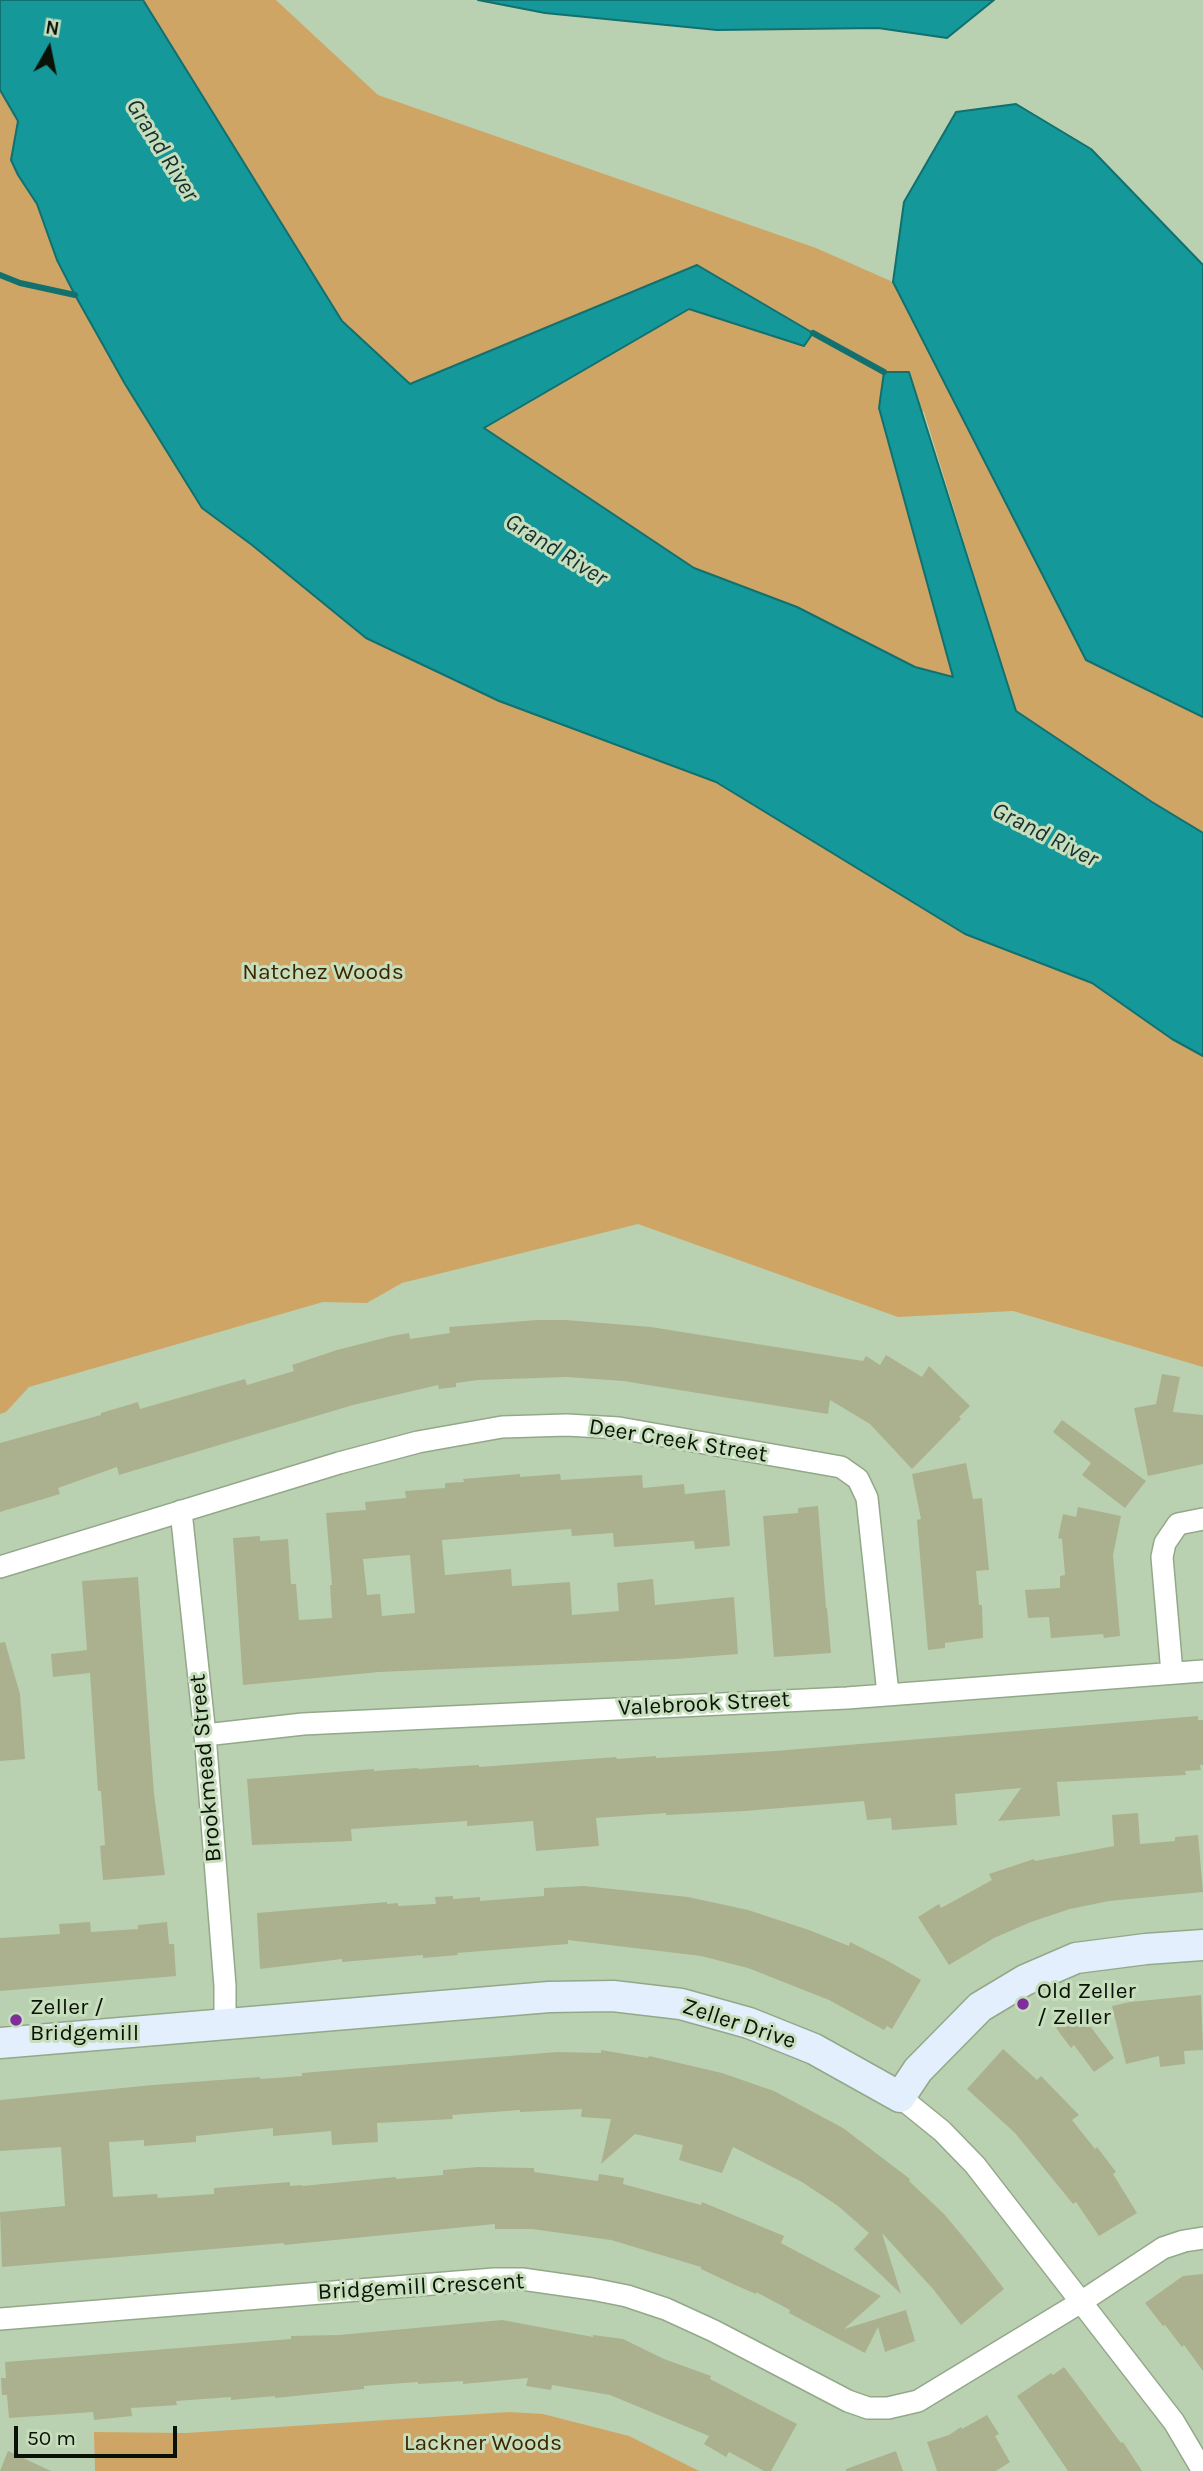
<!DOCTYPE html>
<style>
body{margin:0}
#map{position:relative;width:1203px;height:2471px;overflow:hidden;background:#bad1b1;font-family:Karla,sans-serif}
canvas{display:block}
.north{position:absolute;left:14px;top:14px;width:70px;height:70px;-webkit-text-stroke:5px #c7debd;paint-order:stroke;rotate:9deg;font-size:19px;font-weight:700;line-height:28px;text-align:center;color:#0a1207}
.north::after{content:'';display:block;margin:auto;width:24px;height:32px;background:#0a1207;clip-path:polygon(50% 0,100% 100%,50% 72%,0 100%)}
.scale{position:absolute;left:14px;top:2426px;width:163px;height:32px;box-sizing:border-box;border:4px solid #0a1207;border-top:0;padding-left:9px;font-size:21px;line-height:24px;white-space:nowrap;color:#0a1207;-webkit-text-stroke:5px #c7debd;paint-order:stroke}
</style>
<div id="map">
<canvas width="1203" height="2471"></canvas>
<div class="north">N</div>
<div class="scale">50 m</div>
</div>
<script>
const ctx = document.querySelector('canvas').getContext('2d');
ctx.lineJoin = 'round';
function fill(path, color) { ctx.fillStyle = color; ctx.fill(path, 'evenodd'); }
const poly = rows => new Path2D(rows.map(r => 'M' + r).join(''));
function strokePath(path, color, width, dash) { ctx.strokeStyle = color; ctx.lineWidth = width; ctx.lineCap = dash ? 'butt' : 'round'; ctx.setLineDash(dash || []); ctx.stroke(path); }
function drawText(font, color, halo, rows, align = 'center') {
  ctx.font = font + ' Karla,sans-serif'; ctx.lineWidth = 6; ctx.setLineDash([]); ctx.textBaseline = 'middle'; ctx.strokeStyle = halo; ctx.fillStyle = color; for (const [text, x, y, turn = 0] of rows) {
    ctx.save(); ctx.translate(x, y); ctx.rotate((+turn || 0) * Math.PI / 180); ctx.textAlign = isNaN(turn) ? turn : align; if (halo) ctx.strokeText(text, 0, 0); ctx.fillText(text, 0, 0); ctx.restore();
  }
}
fill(poly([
 [143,0,276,0,378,95,816,248,893,282,1086,660,1203,717,1203,833,1152,802,1016,711,924,412,879,408,953,677,915,667,797,607,694,568,484,428,689,309,804,346,813,332,697,265,410,385,342,321],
 [0,90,18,121,11,160,18,175,37,204,57,260,125,384,202,508,252,545,366,638,499,701,716,782,965,934,1092,983,1172,1039,1203,1056,1203,1367,1013,1311,898,1317,638,1224,402,1283,367,1303,323,1302,29,1387,6,1412,0,1414],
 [509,2412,543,2414,629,2436,699,2471,95,2471,94,2432,186,2433]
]), '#cfa566');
const water = poly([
 [0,0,143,0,342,321,410,384,697,265,813,333,804,346,689,309,484,428,694,568,797,607,915,667,953,677,879,408,884,372,909,372,1016,711,1152,802,1203,833,1203,1056,1172,1039,1092,983,965,934,716,782,499,701,366,638,252,545,202,508,125,384,75,295,57,260,37,204,18,175,11,160,18,121,0,90,0,0],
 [478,0,994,0,947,38,878,28,717,30,545,13,478,0],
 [1016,104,1091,149,1203,265,1203,717,1086,660,893,282,904,202,956,112,1016,104]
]);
fill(water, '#15989a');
strokePath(water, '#12706e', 2);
strokePath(poly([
 [0,275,20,283,75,295],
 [813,333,884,372]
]), '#12706e', 6);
fill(poly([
 [537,1320,566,1320,651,1327,863,1361,866,1356,880,1365,886,1355,922,1377,929,1366,970,1406,959,1417,961,1419,912,1469,870,1424,830,1400,828,1414,623,1381,567,1377,478,1380,456,1383,456,1387,439,1389,438,1385,353,1405,119,1475,117,1467,58,1488,60,1494,0,1512,0,1443,101,1415,101,1413,138,1402,140,1409,245,1379,247,1385,294,1371,292,1365,337,1350,392,1336,409,1333,410,1339,450,1333,449,1327],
 [1162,1374,1180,1377,1173,1412,1203,1415,1203,1464,1148,1476,1134,1408,1156,1404],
 [1062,1420,1146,1481,1125,1508,1082,1475,1091,1463,1053,1432],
 [966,1463,973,1499,982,1498,989,1570,976,1571,979,1605,982,1605,983,1638,945,1643,945,1648,928,1650,917,1520,921,1519,912,1474],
 [520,1474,520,1477,560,1474,561,1480,642,1475,643,1488,684,1484,685,1494,725,1490,730,1546,695,1549,694,1541,614,1547,613,1533,572,1536,571,1529,442,1540,445,1575,511,1569,512,1586,570,1582,572,1615,619,1611,617,1583,653,1579,655,1605,734,1597,738,1654,676,1659,379,1672,243,1685,233,1538,260,1536,260,1541,288,1539,291,1584,296,1584,299,1620,332,1618,330,1585,332,1585,326,1513,366,1510,365,1502,406,1498,405,1491,445,1488,445,1483,464,1482,463,1479],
 [410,1555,415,1613,382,1616,380,1594,367,1595,363,1559],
 [818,1506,826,1608,827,1608,831,1653,774,1657,763,1516,798,1513,798,1508],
 [1078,1507,1121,1516,1113,1555,1120,1636,1104,1638,1103,1634,1051,1638,1049,1617,1028,1618,1025,1590,1060,1588,1060,1576,1065,1575,1062,1539,1058,1538,1063,1514,1076,1517],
 [138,1577,154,1794,165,1875,103,1880,100,1846,105,1845,101,1791,98,1791,90,1673,53,1677,51,1654,87,1650,82,1581],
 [5,1642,20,1694,25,1759,0,1761,0,1643],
 [1198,1716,1198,1720,1203,1720,1203,1765,1200,1765,1201,1770,1185,1771,1186,1775,1057,1782,1060,1816,998,1821,1021,1788,955,1794,957,1825,892,1830,891,1818,867,1820,864,1801,745,1811,666,1815,666,1813,596,1818,599,1846,536,1851,533,1821,467,1826,467,1821,351,1829,352,1841,252,1845,247,1779,374,1769,374,1771,418,1768,418,1769,479,1765,479,1767,616,1757,617,1759,656,1756,656,1758,775,1751],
 [1138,1813,1140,1844,1175,1841,1175,1837,1198,1835,1203,1892,1109,1901,1070,1909,1031,1922,994,1938,949,1965,918,1917,939,1904,941,1908,992,1880,989,1874,1034,1859,1035,1861,1114,1846,1112,1815],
 [584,1886,688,1897,748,1910,809,1930,849,1946,850,1942,888,1961,921,1980,892,2029,887,2026,884,2030,829,2000,748,1968,701,1956,568,1940,568,1944,457,1953,458,1955,423,1958,423,1955,342,1962,342,1959,260,1969,257,1913,387,1902,387,1904,398,1903,398,1906,436,1904,435,1897,453,1896,453,1899,480,1897,480,1901,544,1896,544,1888],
 [90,1922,91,1932,138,1929,138,1925,167,1922,169,1944,174,1944,176,1976,0,1991,0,1938,60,1934,59,1924],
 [1201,1995,1203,2050,1184,2051,1185,2064,1160,2067,1159,2056,1126,2064,1112,2006,1130,2002],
 [1079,2011,1114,2058,1094,2072,1074,2045,1071,2048,1056,2028],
 [1003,2049,1037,2080,1041,2076,1079,2115,1072,2120,1095,2149,1097,2147,1116,2172,1113,2174,1137,2213,1099,2236,1076,2202,1073,2204,1015,2133,967,2089],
 [601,2050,648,2058,649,2056,722,2073,774,2091,843,2128,910,2179,909,2181,944,2214,975,2251,1004,2289,961,2325,933,2289,882,2233,901,2294,854,2249,869,2233,838,2206,802,2182,733,2147,722,2173,679,2160,683,2145,635,2134,601,2164,611,2119,581,2117,582,2109,520,2112,520,2110,452,2115,453,2119,377,2123,378,2142,332,2145,331,2131,273,2136,273,2128,196,2136,196,2142,144,2146,144,2140,109,2142,113,2197,157,2194,158,2198,214,2194,214,2188,290,2182,290,2186,302,2185,302,2186,396,2177,396,2179,443,2175,443,2170,478,2167,534,2168,534,2172,598,2181,599,2174,624,2178,623,2184,701,2205,702,2202,784,2236,781,2243,881,2296,844,2329,906,2310,915,2341,885,2352,878,2327,865,2353,804,2321,789,2313,790,2310,756,2292,756,2294,735,2285,701,2269,701,2267,611,2240,532,2229,495,2229,495,2224,284,2245,284,2243,2,2267,0,2212,65,2206,61,2147,0,2151,0,2100,153,2085,260,2077,260,2079,302,2076,302,2073,557,2052,601,2053],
 [1203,2274,1203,2371,1184,2345,1182,2347,1165,2325,1163,2326,1145,2303,1183,2276],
 [502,2320,593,2337,593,2335,623,2339,664,2359,711,2376,710,2379,797,2424,771,2471,764,2471,729,2452,726,2457,704,2444,709,2436,610,2395,552,2385,551,2390,526,2386,528,2378,463,2384,463,2381,418,2384,418,2382,364,2386,364,2389,275,2398,275,2396,231,2400,231,2397,176,2401,177,2405,131,2408,132,2416,94,2420,93,2412,9,2418,7,2395,2,2395,1,2378,6,2378,5,2362,291,2339,291,2336,339,2335],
 [1064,2367,1121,2443,1123,2442,1142,2471,1068,2471,1017,2396,1051,2373,1053,2375],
 [987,2415,999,2434,995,2436,1010,2462,996,2471,937,2471,927,2442,949,2435,961,2427,962,2429],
 [8,2451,51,2471,0,2471],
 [896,2451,903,2471,846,2471,846,2469]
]), '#abb18e');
const street = poly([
 [181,1511,205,1735,225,1986,225,2025],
 [0,1567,339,1463,418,1442,502,1427,567,1425,619,1428,841,1467,858,1479,867,1498,888,1694],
 [1172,1673,1162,1557,1165,1543,1178,1524,1203,1519],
 [205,1735,303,1724,847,1698,1203,1671],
 [900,2097,942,2131,975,2165,1174,2422,1203,2471],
 [0,2319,494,2279,522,2279,592,2289,627,2296,666,2309,714,2331,848,2401,868,2408,888,2408,918,2401,1081,2302,1163,2248,1184,2241,1203,2238]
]);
const secondary = poly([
 [0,2043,549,1997,613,1996,681,2004,749,2023,814,2049,900,2097,918,2070,980,2007,1025,1980,1076,1958,1146,1949,1203,1945]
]);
strokePath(street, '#92a889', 24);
strokePath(secondary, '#92a889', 33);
strokePath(street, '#fff', 21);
strokePath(secondary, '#e4effe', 30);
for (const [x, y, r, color] of [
 [1023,2004,7,"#812e9d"],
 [16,2020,7,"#812e9d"]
]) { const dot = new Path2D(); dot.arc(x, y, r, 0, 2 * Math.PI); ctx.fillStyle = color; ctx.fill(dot); strokePath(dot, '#c7debd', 2.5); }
drawText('23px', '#3c2600', '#c7debd', [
 ["Natchez Woods",323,972],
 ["Lackner Woods",483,2443]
]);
drawText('23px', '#0a1207', '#c7debd', [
 ["Deer Creek Street",678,1441,9],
 ["Valebrook Street",704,1704,-3],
 ["Brookmead Street",206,1768,-95],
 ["Zeller Drive",739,2024,18],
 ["Bridgemill Crescent",421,2287,-3]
]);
drawText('23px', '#0a1207', '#c7debd', [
 ["Old Zeller",1037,1991],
 ["/ Zeller",1037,2017],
 ["Zeller /",30,2007],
 ["Bridgemill",30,2033]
], 'left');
drawText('italic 24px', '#162f2f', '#c7debd', [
 ["Grand River",162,150,58],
 ["Grand River",556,550,32],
 ["Grand River",1045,835,27]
]);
</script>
